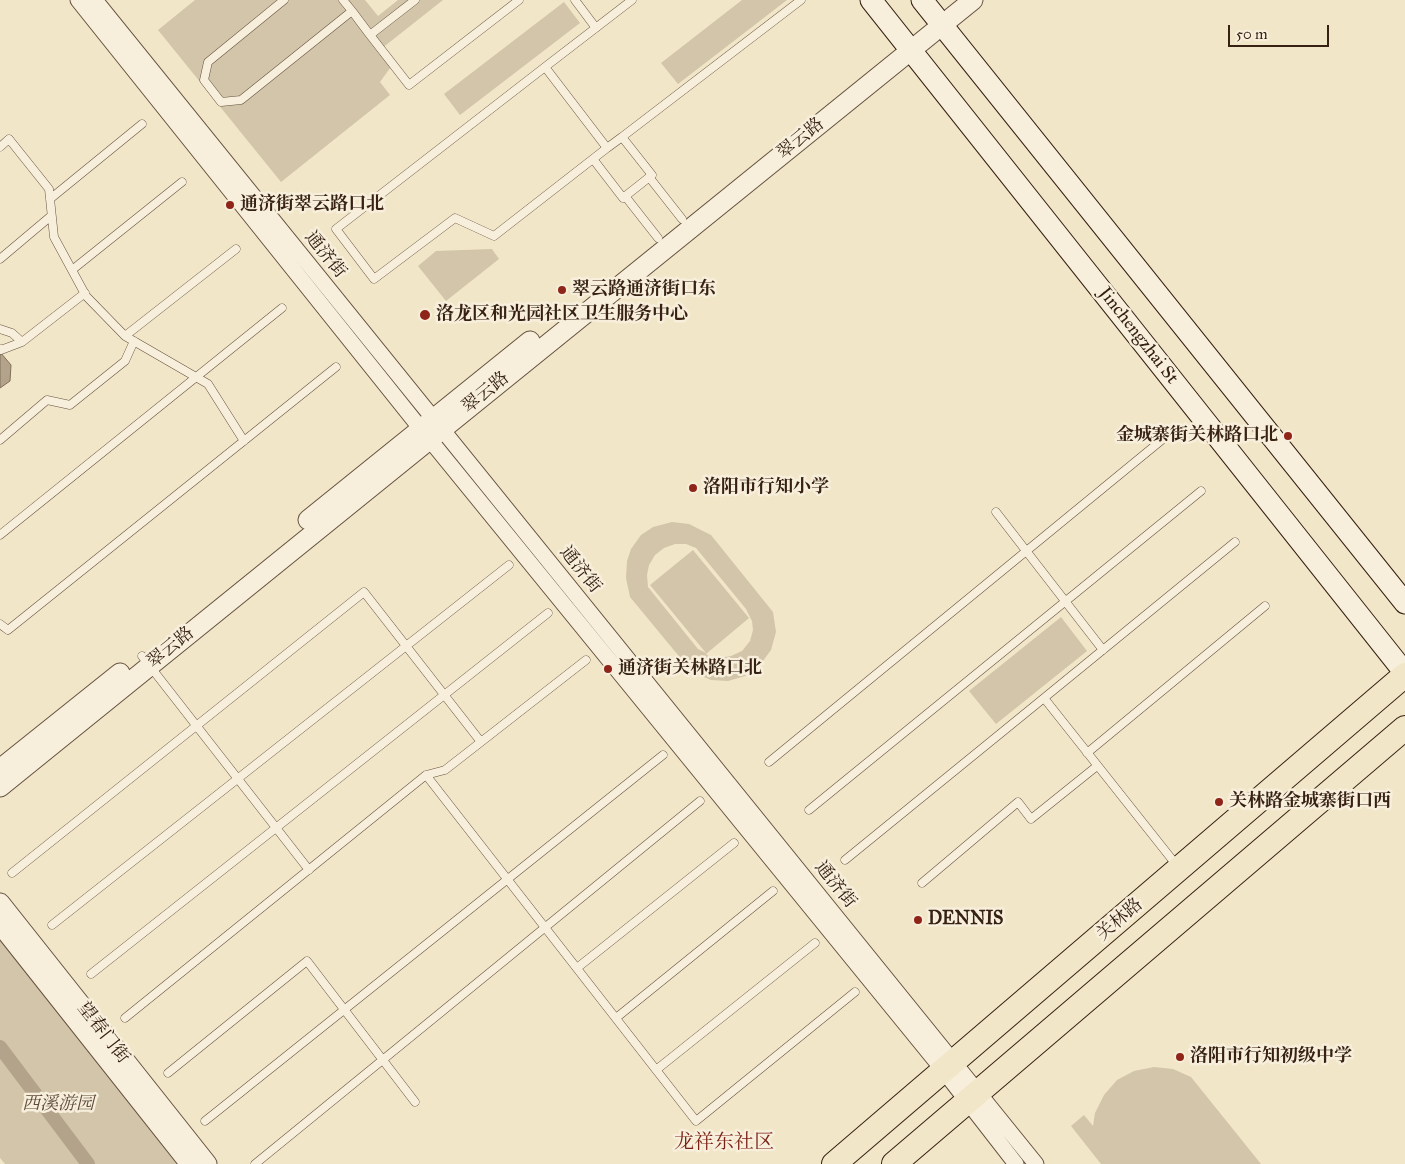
<!DOCTYPE html>
<meta charset="utf-8">
<style>
body{margin:0}
#map{position:relative;width:1405px;height:1164px;overflow:hidden;background:#f2e6c8;font-family:"IM FELL Great Primer",serif}
canvas{display:block}
.scale{position:absolute;left:1228px;top:25px;width:101px;height:22px;box-sizing:border-box;border:2px solid #362113;border-top:0;padding-left:6px;font-size:15px;line-height:18px;white-space:nowrap;color:#362113;-webkit-text-stroke:4px #f7efdb;paint-order:stroke}
</style>
<div id="map">
<canvas width="1405" height="1164"></canvas>
<div class="scale">50 m</div>
</div>
<script>
const ctx = document.querySelector('canvas').getContext('2d');
ctx.lineJoin = 'round';
function fill(path, color) { ctx.fillStyle = color; ctx.fill(path, 'evenodd'); }
const poly = rows => new Path2D(rows.map(r => 'M' + r).join(''));
function strokePath(path, color, width, dash) { ctx.strokeStyle = color; ctx.lineWidth = width; ctx.lineCap = dash ? 'butt' : 'round'; ctx.setLineDash(dash || []); ctx.stroke(path); }
function drawText(font, color, halo, rows, align = 'center') {
  ctx.font = font + ' "IM FELL Great Primer","Noto Serif SC",serif'; ctx.lineWidth = 5; ctx.setLineDash([]); ctx.textBaseline = 'middle'; ctx.strokeStyle = halo; ctx.fillStyle = color; for (const [text, x, y, turn = 0] of rows) {
    ctx.save(); ctx.translate(x, y); ctx.rotate((+turn || 0) * Math.PI / 180); ctx.textAlign = isNaN(turn) ? turn : align; if (halo) ctx.strokeText(text, 0, 0); ctx.fillText(text, 0, 0); ctx.restore();
  }
}
fill(poly([
 [195,0,365,0,378,16,398,0,443,0,381,49,393,64,380,82,390,95,281,182,158,30],
 [742,0,787,0,678,84,661,63],
 [564,2,580,23,460,115,444,94],
 [492,249,499,259,446,301,418,266,436,251],
 [672,522,689,524,711,535,773,612,776,632,771,650,760,665,745,676,728,681,711,680,692,672,630,597,626,578,627,561,631,549,641,535,653,527],
 [675,544,686,544,696,548,746,609,752,621,753,630,750,641,742,651,731,656,720,658,710,657,706,654,749,618,693,550,650,585,706,653,698,649,648,587,647,575,649,565,655,555,664,548],
 [1061,617,1087,651,996,724,969,691],
 [0,938,177,1164,5,1164,0,1158],
 [1154,1067,1173,1069,1191,1077,1261,1164,1101,1164,1071,1126,1084,1115,1093,1126,1095,1113,1104,1095,1117,1080,1134,1071]
]), '#d2c5a9');
const water = poly([
 [0,352,11,365,10,381,0,388,0,352]
]);
fill(water, '#b2a38a');
strokePath(water, '#806f5a', 1);
strokePath(poly([
 [0,1047,88,1164]
]), '#b2a38a', 14);
const service = poly([
 [284,0,208,62,204,80,221,102,241,100,352,11,343,0],
 [575,0,596,28],
 [352,11,370,35,415,0],
 [370,35,409,85,519,0],
 [545,67,632,0],
 [622,137,801,0],
 [0,147,9,139,49,189,54,237,86,296,125,336,208,384,244,441],
 [593,159,623,198,652,175,622,137,607,148,494,236,455,218,374,279,336,229,545,67,607,148],
 [649,177,682,219],
 [625,196,658,238],
 [50,199,142,124],
 [0,259,51,216],
 [72,270,182,182],
 [0,329,12,333,22,342,1,350,0,349],
 [125,336,236,249],
 [22,342,85,293],
 [0,440,47,400,70,405,125,361,134,341],
 [996,512,1103,650],
 [0,535,282,308],
 [0,624,8,630,336,367],
 [142,656,309,870],
 [1044,698,1235,542],
 [1087,753,1265,606],
 [769,762,1163,439],
 [426,775,696,1121,855,992],
 [809,810,1201,491],
 [845,860,1044,698,1178,867],
 [12,873,364,592,481,742],
 [922,883,1018,802,1031,819,1097,766],
 [52,925,509,565],
 [577,968,734,843],
 [91,974,548,613],
 [125,1018,426,775,445,770,586,660],
 [616,1018,773,891],
 [656,1070,815,943],
 [168,1073,307,961,415,1102],
 [205,1121,663,755],
 [255,1164,700,801]
]);
const minor = poly([
 [78,0,421,429,943,1070,1016,1164],
 [95,0,1036,1164]
]);
const tertiary = poly([
 [308,520,530,341],
 [0,769,120,673],
 [0,787,973,0],
 [0,903,207,1164],
 [0,924,190,1164]
]);
const secondary = poly([
 [871,0,1405,673],
 [922,0,1405,603]
]);
const primary = poly([
 [834,1164,1405,675],
 [894,1164,1405,728]
]);
strokePath(service, '#655240', 9);
strokePath(minor, '#655240', 17);
strokePath(tertiary, '#655240', 21);
strokePath(secondary, '#362113', 23);
strokePath(primary, '#362113', 26);
strokePath(service, '#f7efdb', 8);
strokePath(minor, '#f7efdb', 15);
strokePath(tertiary, '#f7efdb', 19);
strokePath(secondary, '#f7efdb', 21);
strokePath(primary, '#f2e6c8', 24);
for (const [x, y, r, color] of [
 [230,205,5,"#8f2418"],
 [562,290,5,"#8f2418"],
 [425,315,6,"#8f2418"],
 [1288,436,5,"#8f2418"],
 [693,488,5,"#8f2418"],
 [608,669,5,"#8f2418"],
 [1219,802,5,"#8f2418"],
 [918,920,5,"#8f2418"],
 [1180,1057,5,"#8f2418"]
]) { const dot = new Path2D(); dot.arc(x, y, r, 0, 2 * Math.PI); ctx.fillStyle = color; ctx.fill(dot); strokePath(dot, '#f7efdb', 2); }
drawText('18px', '#362113', '#f7efdb', [
 ["翠云路",801,139,-39],
 ["通济街",325,255,51],
 ["Jinchengzhai St",1138,336,52],
 ["翠云路",486,393,-39],
 ["通济街",580,570,51],
 ["翠云路",171,648,-39],
 ["通济街",835,885,51],
 ["关林路",1120,920,-41],
 ["望春门街",103,1033,52]
]);
drawText('bold 18px', '#362113', '#f7efdb', [
 ["通济街翠云路口北",240,205],
 ["翠云路通济街口东",572,290],
 ["洛龙区和光园社区卫生服务中心",436,315],
 ["金城寨街关林路口北",1278,436,"right"],
 ["洛阳市行知小学",703,488],
 ["通济街关林路口北",618,669],
 ["关林路金城寨街口西",1229,802],
 ["DENNIS",928,920],
 ["洛阳市行知初级中学",1190,1057]
], 'left');
drawText('italic 18px', '#5d4a38', '#f7efdb', [
 ["西溪游园",58,1105]
]);
drawText('20px', '#7a1f14', '#f7efdb', [
 ["龙祥东社区",724,1143]
]);
</script>
